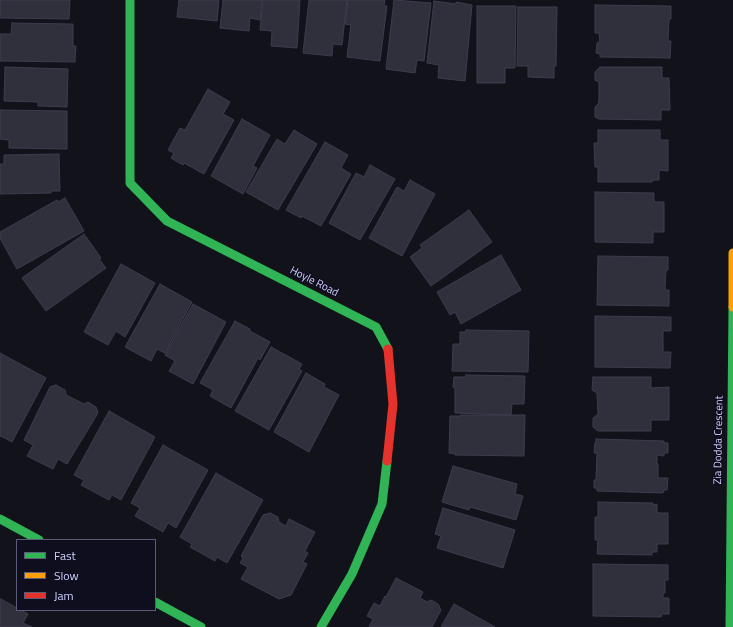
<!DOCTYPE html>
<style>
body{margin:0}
#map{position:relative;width:733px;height:627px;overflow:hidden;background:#12121b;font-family:"Titillium Web",sans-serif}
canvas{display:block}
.legend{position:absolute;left:16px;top:539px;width:140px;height:72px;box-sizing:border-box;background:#0e0e1f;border:1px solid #5b5c78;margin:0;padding:5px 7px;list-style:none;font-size:12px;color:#cfd0fd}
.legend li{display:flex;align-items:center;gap:8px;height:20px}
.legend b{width:20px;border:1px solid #5b5c78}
</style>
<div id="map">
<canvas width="733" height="627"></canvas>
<ul class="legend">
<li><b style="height:5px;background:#30b455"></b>Fast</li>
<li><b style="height:5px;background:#ff9f0a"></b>Slow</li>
<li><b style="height:5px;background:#e5322d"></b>Jam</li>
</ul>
</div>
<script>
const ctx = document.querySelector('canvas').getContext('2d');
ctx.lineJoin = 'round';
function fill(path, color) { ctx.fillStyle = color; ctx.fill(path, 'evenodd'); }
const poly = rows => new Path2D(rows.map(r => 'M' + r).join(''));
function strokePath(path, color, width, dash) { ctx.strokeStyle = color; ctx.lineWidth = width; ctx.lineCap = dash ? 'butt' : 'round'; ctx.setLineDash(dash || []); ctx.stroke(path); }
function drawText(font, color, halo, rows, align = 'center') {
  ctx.font = font + ' "Titillium Web",sans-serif'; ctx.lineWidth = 3; ctx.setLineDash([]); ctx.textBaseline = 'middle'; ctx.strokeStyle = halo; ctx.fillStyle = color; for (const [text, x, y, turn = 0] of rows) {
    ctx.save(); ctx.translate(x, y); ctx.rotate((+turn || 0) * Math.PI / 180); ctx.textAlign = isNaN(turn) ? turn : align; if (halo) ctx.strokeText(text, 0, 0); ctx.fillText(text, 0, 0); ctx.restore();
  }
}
const building = poly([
 [0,0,70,0,69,19,0,18,0,0],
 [179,0,219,0,217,21,177,17,179,0],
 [223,0,262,0,260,20,250,18,249,31,220,28,223,0],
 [263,0,300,0,297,48,271,46,272,31,260,30,263,0],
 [309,0,347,0,342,45,333,44,332,56,303,53,309,0],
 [348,0,385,0,384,6,387,6,380,61,347,57,351,25,345,24,348,0],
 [394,0,431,3,424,61,417,60,415,73,386,69,394,0],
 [434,1,456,4,456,2,472,5,465,81,438,78,439,65,427,63,434,1],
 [595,5,671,6,671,19,669,19,668,41,671,41,670,58,600,57,600,54,596,53,597,43,600,41,599,33,595,33,595,5],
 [477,6,516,6,515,68,505,68,505,83,477,83,477,6],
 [518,7,557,7,556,66,554,66,554,78,528,77,528,66,517,66,518,7],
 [12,23,73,24,73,46,76,46,75,62,0,61,0,34,11,34,12,23],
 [5,67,68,69,67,107,38,106,38,102,4,101,5,67],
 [600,67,662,67,662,78,669,78,670,110,661,110,661,120,599,119,595,117,595,107,598,104,599,100,599,82,595,80,595,72,600,67],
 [208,89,230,102,223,114,234,120,204,174,184,163,183,165,171,158,174,153,168,150,180,128,185,130,208,89],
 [0,110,67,111,67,149,9,148,9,140,0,139,0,110],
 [242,119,270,135,253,166,257,168,243,194,211,176,242,119],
 [294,130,317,144,278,210,246,192,277,139,285,144,294,130],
 [598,130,660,130,660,140,668,140,668,171,659,170,659,180,653,180,652,182,598,182,598,167,595,167,594,143,598,143,598,130],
 [325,142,348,155,341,168,351,174,321,226,302,216,301,218,286,210,325,142],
 [59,154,60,191,51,191,51,193,0,194,0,164,4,164,4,155,59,154],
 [370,165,395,179,360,240,329,223,356,173,364,177,370,165],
 [410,180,435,194,402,256,369,238,397,187,404,191,410,180],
 [595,192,654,193,654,202,664,202,664,232,653,232,653,243,595,242,595,192],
 [65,198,84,231,17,269,0,238,0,232,57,200,58,202,65,198],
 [469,210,492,242,431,286,410,257,422,248,420,245,469,210],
 [84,234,101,258,99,259,106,268,46,311,22,278,84,234],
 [501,255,521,290,461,324,455,312,450,315,437,292,501,255],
 [598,256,668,257,668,270,666,270,665,290,669,290,669,306,597,305,598,256],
 [121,264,155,283,125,337,116,331,108,345,84,332,121,264],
 [160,284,192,302,165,353,157,349,151,361,125,347,160,284],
 [193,304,226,322,193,384,169,371,175,361,165,355,193,304],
 [595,316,671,317,671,331,663,331,663,352,671,352,670,368,595,367,595,316],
 [235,321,250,329,250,331,270,342,260,360,258,358,231,408,210,396,213,390,200,383,235,321],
 [466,330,529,331,528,372,452,371,453,344,460,344,460,332,466,332,466,330],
 [271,347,302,364,299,369,302,371,269,430,235,411,271,347],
 [0,353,46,378,12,442,1,436,0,437,0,353],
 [306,373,325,384,324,387,339,395,309,452,274,432,306,373],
 [466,375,525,376,524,404,512,404,511,415,455,413,455,388,453,387,454,377,466,377,466,375],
 [593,377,651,377,651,388,669,387,669,420,651,420,651,431,598,431,593,427,593,418,598,414,597,393,592,390,593,377],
 [56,385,65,390,66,395,84,404,88,402,96,407,98,413,67,464,58,459,53,469,27,456,33,445,24,440,50,387,56,385],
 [109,411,155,437,121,500,112,495,109,500,81,485,84,480,74,475,109,411],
 [461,415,525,415,524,456,455,455,455,454,449,453,450,416,461,416,461,415],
 [596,439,664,441,664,443,668,443,668,453,664,453,664,456,657,455,657,464,658,464,658,478,668,478,667,490,664,490,663,493,597,491,597,488,594,488,594,480,596,480,597,453,594,453,595,443,596,443,596,439],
 [163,445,208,470,176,528,168,523,163,532,135,516,140,508,131,503,163,445],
 [453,466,517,484,515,494,523,496,516,520,470,507,469,510,442,502,453,466],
 [216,473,263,500,227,563,217,557,215,561,190,547,192,544,180,537,216,473],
 [598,502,653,503,653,505,657,504,657,513,668,513,668,544,657,544,657,552,652,552,652,555,597,554,598,540,595,540,595,517,598,517,598,502],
 [443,508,515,530,503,568,437,548,441,536,435,534,443,508],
 [270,513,278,517,279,522,286,526,289,519,315,532,305,551,308,553,303,562,307,564,291,595,279,599,241,579,248,567,240,563,243,558,241,556,263,515,270,513],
 [593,564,668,565,668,580,665,580,665,593,663,593,663,598,669,598,669,614,662,614,661,617,593,616,593,564],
 [396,578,423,592,420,598,427,602,431,600,438,604,441,610,432,627,369,627,373,619,367,616,374,603,380,606,385,596,386,597,396,578],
 [1,599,17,608,17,610,21,610,28,614,23,623,32,627,0,627,0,602,1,599],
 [454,604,495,627,441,627,454,604]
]);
fill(building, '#30303d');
strokePath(building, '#3d3c4e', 1);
strokePath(poly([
 [130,0,130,183,167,221,376,327,388,349],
 [0,519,39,540],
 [155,602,201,627],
 [321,627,352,574,382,504,387,461],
 [730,627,733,307]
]), '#30b455', 9);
strokePath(poly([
 [733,307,733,253]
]), '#ff9f0a', 9);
strokePath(poly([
 [387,461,393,404,388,349]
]), '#e5322d', 9);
drawText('11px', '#cfd0fd', '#0e0e1f', [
 ["Hoyle Road",314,282,27],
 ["Zia Dodda Crescent",719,440,-89]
]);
</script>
